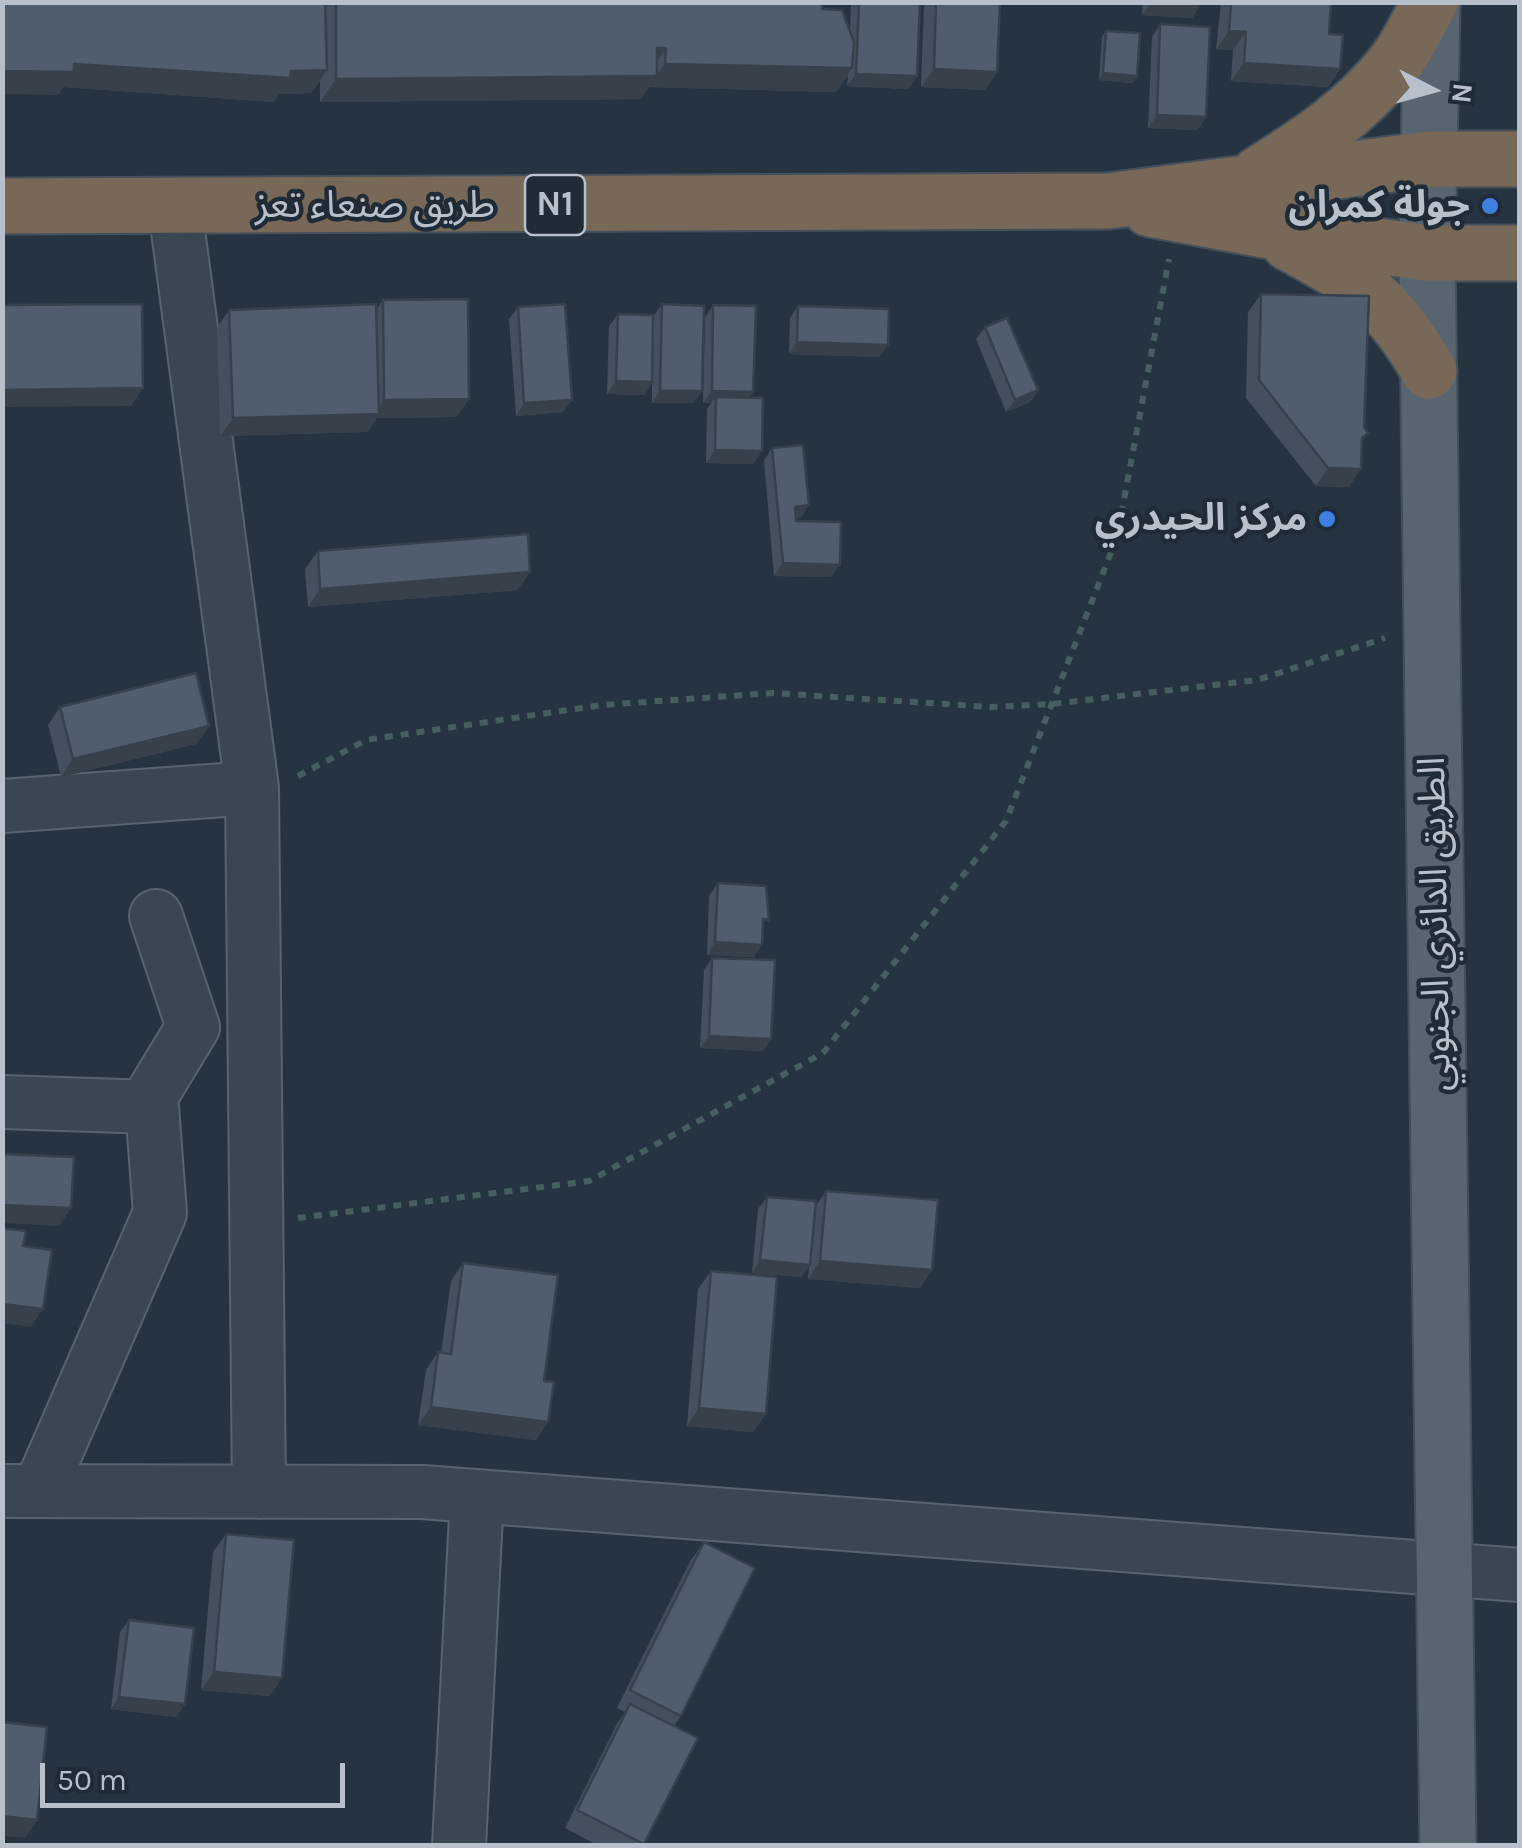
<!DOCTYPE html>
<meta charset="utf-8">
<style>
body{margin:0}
#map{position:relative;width:1522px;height:1848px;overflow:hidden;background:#263442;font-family:Karla,sans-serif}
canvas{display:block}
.frame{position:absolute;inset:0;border:5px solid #b7c0cb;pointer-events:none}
.north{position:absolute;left:1382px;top:40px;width:100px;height:100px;-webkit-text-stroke:8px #1f2b37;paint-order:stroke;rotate:96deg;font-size:28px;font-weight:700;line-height:40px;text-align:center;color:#b7c0cb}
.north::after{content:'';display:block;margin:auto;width:35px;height:45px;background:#b7c0cb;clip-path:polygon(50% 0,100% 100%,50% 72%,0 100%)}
.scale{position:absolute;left:40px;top:1763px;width:305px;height:45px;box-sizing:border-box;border:5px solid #b7c0cb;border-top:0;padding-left:12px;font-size:30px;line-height:35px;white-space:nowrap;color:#b7c0cb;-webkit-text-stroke:8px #1f2b37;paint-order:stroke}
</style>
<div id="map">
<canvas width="1522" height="1848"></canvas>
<div class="frame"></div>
<div class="north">N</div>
<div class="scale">50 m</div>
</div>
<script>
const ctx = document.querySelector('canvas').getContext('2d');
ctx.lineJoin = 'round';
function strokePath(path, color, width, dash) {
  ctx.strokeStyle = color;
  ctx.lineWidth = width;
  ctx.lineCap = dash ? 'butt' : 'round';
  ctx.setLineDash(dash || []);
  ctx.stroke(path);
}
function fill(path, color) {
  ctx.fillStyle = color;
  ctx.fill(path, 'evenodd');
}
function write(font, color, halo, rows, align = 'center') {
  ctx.font = font + ' Karla,"Noto Sans Arabic",sans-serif';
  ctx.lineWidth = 9;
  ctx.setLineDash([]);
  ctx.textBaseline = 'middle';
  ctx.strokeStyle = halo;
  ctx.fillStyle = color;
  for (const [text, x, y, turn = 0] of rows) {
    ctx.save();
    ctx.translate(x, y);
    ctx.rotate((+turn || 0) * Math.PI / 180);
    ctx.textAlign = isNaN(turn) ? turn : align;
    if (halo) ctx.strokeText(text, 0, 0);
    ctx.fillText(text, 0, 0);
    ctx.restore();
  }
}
const minor = new Path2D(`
 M252,788L259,1492
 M2,806L252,788L175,208
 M2,1102L152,1107L160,1213L39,1491
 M145,1106L193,1027L156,916
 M2,1491L422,1492L1520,1575
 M459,1846L477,1496`);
const major = new Path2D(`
 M1432,2L1427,253L1448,1846`);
const highway = new Path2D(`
 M1259,174C1309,143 1357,111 1394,64C1408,46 1418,23 1430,2
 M2,206L1108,201L1430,159H1520
 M1150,209L1264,230L1427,253H1520
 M1289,243C1358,280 1389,301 1429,371`);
strokePath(minor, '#58636f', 56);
strokePath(major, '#444f5b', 59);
strokePath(highway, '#45505c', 59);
strokePath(new Path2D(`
 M298,776L366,740L602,705L773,693L991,707L1052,704L1257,680L1385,638
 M298,1218L589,1181L823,1053L1006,821L1117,537L1169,259`), '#465e5f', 6, [8, 8]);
strokePath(minor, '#3a4651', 52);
strokePath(major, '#586571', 55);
strokePath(highway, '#776857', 55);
fill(new Path2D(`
 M2,2H822V9L850,30L851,2H920L908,89L847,86L848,75L836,92L649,87L641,99L320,102V81L311,93L279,94L274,102L63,87L58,95Z
 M924,2H1000L997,72L985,90L921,87Z
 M1143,2H1200V5L1192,18L1142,15Z
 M1221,2H1331L1329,34L1340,69L1328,87L1231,81L1233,50L1216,49Z
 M1160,24L1206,117L1197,130L1148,128L1152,37Z
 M1106,31L1137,76L1133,83L1099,80L1102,37Z
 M1261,294L1368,433L1362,441L1349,487L1316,486L1246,398L1248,312Z
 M383,300L469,399L456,417L377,418L367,432L220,436L217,328L229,310H376Z
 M662,304L694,403H652V383L644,395L607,394L609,326L618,314L653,317Z
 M713,305L753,392L749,398L753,464L706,463L707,409L711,403H703L705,318Z
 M798,306L888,345L879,357L789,354L790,318Z
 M518,307L563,412L516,416L509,319Z
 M985,327L1038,390L1030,402L1006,412L976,339Z
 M772,448L809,505L801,517L796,518V521L831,577L774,576L764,461Z
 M318,551L518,590L308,607L305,569Z
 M60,707L209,726L196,744L61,777L48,725Z
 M718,883L763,929L754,957L707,955L709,896Z
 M712,958L771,1039L763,1051L700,1048L704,970Z
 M826,1191L932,1270L920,1288L808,1279L809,1266L801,1277L752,1273L758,1209L767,1197L815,1207Z
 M463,1263L548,1422L536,1440L418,1425L426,1370L438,1352L441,1353L451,1281Z
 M711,1271L753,1432L687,1426L698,1289Z
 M226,1534L282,1678L270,1696L201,1690L213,1552Z
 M704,1542L681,1716L674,1726L698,1738L643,1846H599L565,1828L618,1722L625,1712L617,1708L691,1560Z
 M129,1620L185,1704L176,1717L111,1709L120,1632Z`), '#44505e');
fill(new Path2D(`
 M1151,3L1200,5L1192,18L1142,15Z
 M1229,31L1246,32L1233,50L1216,49Z
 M657,48H666L650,71Z
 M1244,63L1340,69L1328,87L1231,81Z
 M74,64L291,71L327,70L311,93L279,94L274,102L63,87L58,95L2,94V71Z
 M665,64L852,68L836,92L649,87L641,99L320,102L336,79L656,76Z
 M934,69L997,72L985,90L921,87Z
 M1103,73L1137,76L1133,83L1099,80Z
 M856,74L917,76L908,89L847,86Z
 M1157,115L1206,117L1197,130L1148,128Z
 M797,342L888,345L879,357L789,354Z
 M616,381L652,382L644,395L607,394Z
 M143,388L131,406L2,407V390Z
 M1038,390L1030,402L1006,412L1015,400Z
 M660,391H702L694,403H652Z
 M712,391L753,392L745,404L716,397L711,403H703Z
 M469,399L456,417L377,418L367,432L220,436L233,418L374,414L384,400Z
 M572,400L563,412L516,416L524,403Z
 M715,450L762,451L753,464L706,463Z
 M1328,468L1361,469L1349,487L1316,486Z
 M809,505L801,517L787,519L795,507Z
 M783,563L840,565L831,577L774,576Z
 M530,572L518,590L308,607L320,589Z
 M209,726L196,744L61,777L73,759Z
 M715,942L762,945L754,957L707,955Z
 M709,1036L771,1039L763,1051L700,1048Z
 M2,1205L71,1208L59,1226L2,1223Z
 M760,1260L810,1265L801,1277L752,1273Z
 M820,1261L932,1270L920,1288L808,1279Z
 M2,1304L43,1309L31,1327L2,1323Z
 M431,1407L548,1422L536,1440L418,1425Z
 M699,1408L766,1414L753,1432L687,1426Z
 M214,1672L282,1678L270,1696L201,1690Z
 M119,1697L185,1704L176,1717L111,1709Z
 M2,1816L37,1820L25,1838L2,1836Z`), '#37414c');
const building = new Path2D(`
 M2,2H325L327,70L291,71L290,78L74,64V72L2,71Z
 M336,2H822V9L842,10L854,42L852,68L665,64L666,48H657V76L336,79Z
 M859,2H920L917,76L856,74Z
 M936,2H1000L997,72L934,69Z
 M1200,2V5L1151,3V2Z
 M1231,2H1331L1329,34L1343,35L1340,69L1244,63L1246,32L1229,31Z
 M1160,24L1210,27L1206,117L1157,115Z
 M1106,31L1140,33L1137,76L1103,73Z
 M1261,294L1369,296L1364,427L1368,433L1362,438L1361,469L1328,468L1259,380Z
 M468,299L469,399L384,400L383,300Z
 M142,304L143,388L2,390V305Z
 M376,304L379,414L233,418L229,310Z
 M565,304L572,400L524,403L518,307Z
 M662,304L704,306L702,391H660Z
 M713,305L756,306L753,392L712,391Z
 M798,306L889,309L888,345L797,342Z
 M618,314L653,315L652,382L616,381Z
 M1007,318L1038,390L1015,400L985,327Z
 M716,397L763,398L762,451L715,450Z
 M803,445L809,505L795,507L796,521L841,522L840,565L783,563L772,448Z
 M528,534L530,572L320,589L318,551Z
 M196,673L209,726L73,759L60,707Z
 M718,883L766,886L769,920L763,919L762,945L715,942Z
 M712,958L775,960L771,1039L709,1036Z
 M2,1154L74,1157L71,1208L2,1205Z
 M826,1191L938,1200L932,1270L820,1261Z
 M767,1197L816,1201L810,1265L760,1260Z
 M2,1228L26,1231L23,1246L52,1250L43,1309L2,1304Z
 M463,1263L558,1275L544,1381L554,1382L548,1422L431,1407L438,1352L451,1354Z
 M711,1271L777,1277L766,1414L699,1408Z
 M226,1534L294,1540L282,1678L214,1672Z
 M704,1542L755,1568L681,1716L630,1690Z
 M129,1620L194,1628L185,1704L119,1697Z
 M630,1704L698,1738L644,1844L577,1810Z
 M2,1722L47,1727L37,1820L2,1816Z`);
fill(building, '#4f5d6d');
strokePath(building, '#37414c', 2.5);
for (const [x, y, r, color] of [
 [1490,206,10,"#3f7fe0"],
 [1327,519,10,"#3f7fe0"]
]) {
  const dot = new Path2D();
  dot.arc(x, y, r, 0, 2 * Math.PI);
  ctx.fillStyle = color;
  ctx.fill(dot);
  strokePath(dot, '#1f2b37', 4);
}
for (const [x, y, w] of [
 [555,205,60]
]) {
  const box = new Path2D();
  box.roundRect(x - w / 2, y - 30, w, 60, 8);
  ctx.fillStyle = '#1f2b37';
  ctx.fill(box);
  strokePath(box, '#b7c0cb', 2.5);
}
write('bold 35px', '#b7c0cb', null, [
 ["N1",555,205]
]);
write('38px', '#b7c0cb', '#1f2b37', [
 ["طريق صنعاء تعز",375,206],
 ["الطريق الدائري الجنوبي",1436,924,-91]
]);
write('bold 38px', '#b7c0cb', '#1f2b37', [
 ["جولة كمران",1470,206],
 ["مركز الحيدري",1307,519]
], 'right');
</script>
